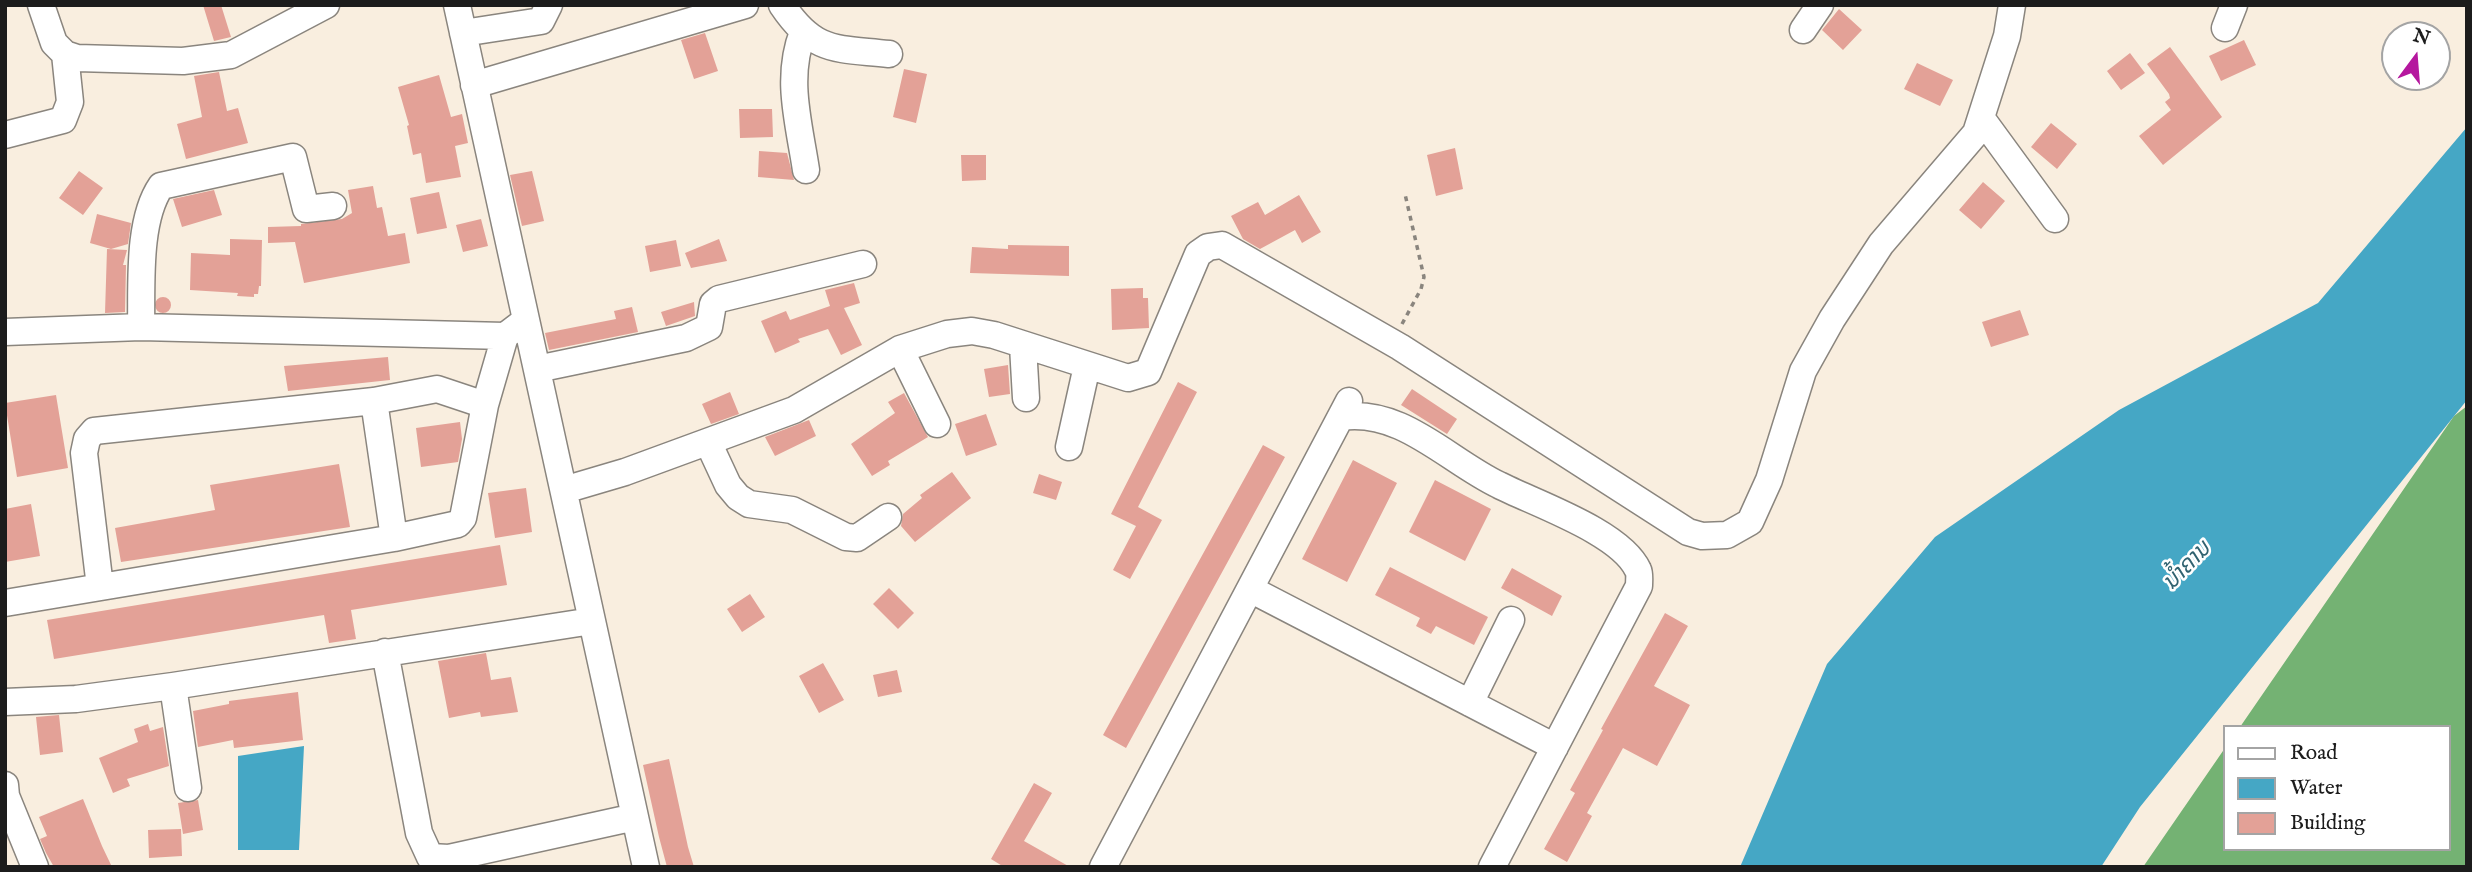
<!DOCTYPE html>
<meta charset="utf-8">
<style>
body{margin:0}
#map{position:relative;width:2472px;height:872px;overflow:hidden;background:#f9eedf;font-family:"IM FELL English",serif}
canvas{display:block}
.frame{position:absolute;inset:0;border:7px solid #1c1c1c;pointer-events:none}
.legend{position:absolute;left:2223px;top:725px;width:228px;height:126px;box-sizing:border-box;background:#fff;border:2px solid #a4a4a4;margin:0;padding:9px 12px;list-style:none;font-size:21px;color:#1c1c1c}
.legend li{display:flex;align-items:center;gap:14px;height:35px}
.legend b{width:35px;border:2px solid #a4a4a4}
.north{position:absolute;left:2381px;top:21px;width:70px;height:70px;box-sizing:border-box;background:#fff;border:2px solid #a4a4a4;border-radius:50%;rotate:16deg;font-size:19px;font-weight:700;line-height:28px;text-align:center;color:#1c1c1c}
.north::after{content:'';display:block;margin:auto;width:24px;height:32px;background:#b5179e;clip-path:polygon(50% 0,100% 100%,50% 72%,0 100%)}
</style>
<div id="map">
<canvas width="2472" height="872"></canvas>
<div class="frame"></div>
<ul class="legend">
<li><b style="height:9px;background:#fff"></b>Road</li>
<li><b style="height:19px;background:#45a7c5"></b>Water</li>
<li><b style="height:19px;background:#e3a197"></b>Building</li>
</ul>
<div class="north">N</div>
</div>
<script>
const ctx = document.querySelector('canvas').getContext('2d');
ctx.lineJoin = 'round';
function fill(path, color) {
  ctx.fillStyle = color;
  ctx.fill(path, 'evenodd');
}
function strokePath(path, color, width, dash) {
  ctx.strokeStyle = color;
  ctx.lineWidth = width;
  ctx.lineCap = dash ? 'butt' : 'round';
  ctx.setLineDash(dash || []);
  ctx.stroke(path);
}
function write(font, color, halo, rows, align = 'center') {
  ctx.font = font + ' "IM FELL English","Noto Sans Lao",serif';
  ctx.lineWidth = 5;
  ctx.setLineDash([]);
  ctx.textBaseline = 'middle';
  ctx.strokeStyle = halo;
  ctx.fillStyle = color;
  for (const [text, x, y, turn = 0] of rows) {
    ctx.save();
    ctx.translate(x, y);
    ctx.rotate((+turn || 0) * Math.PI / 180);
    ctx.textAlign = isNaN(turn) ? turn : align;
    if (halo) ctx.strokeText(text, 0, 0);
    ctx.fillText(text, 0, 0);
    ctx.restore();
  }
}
fill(new Path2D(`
 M2467,406V867H2143L2225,748V849H2449V727H2240L2454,416Z`), '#74b273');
fill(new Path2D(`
 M2467,127V400L2140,807L2101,867H1740L1827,664L1935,537L2119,410L2318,303Z
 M304,746L299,850H238V756Z`), '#45a7c5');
fill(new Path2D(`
 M203,5H221L231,37L214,41Z
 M1839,9L1862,30L1843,50L1822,30Z
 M705,33L718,71L694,79L681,40Z
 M2244,40L2256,65L2221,81L2209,56Z
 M2170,47L2222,117L2163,165L2139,136L2171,110L2165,102L2170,98L2169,94L2147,64Z
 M2130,53L2145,73L2121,90L2107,71Z
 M1917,63L1953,80L1940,106L1904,89Z
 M904,69L927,74L916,123L893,117Z
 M219,72L227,111L238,108L248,143L186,159L177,124L202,117L194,76Z
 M439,75L451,117L462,114L468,143L455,146L461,177L426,183L421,153L413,155L407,126L409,125L398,87Z
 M739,109H772L773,137L740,138Z
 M2051,123L2077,144L2057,169L2031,147Z
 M1455,148L1463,189L1436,196L1427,155Z
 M759,151L787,153L794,180L758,177Z
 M961,155H986V180L962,181Z
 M79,171L103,188L83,215L59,198Z
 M532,171L544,221L522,226L510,175Z
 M1983,182L2005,201L1981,229L1959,210Z
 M373,186L377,208L382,207L388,236L405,233L410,263L304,283L295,242L268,243V227L301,226V224L342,219L352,213L348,190Z
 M214,190L222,215L182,227L173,199Z
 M439,192L447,228L417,234L410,198Z
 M1299,195L1321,232L1302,243L1295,230L1260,249L1243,239L1231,216L1258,202L1265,215Z
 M97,214L131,223L128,244L111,249L90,243Z
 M481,219L488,246L463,252L456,225Z
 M230,239L262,240L261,286H259L258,294H254V297L237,296L238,293L190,290L191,253L230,255Z
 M719,239L727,261L691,268L685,253Z
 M676,240L681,266L650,272L645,246Z
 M1008,245L1069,246V276L970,273L972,247L1008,249Z
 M107,249L127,250L123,265H126L125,312L105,313Z
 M854,283L860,303L844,308L862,345L841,355L828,329L798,339L800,342L775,353L761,321L786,311L790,320L830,306L825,290Z
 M1143,288V298H1148L1149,328L1112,330L1111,289Z
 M155 305a8 8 0 1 1 16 0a8 8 0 1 1-16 0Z
 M694,302L695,316L666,326L661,312Z
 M632,307L638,332L549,350L545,333L616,319L614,311Z
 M2020,310L2029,335L1991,347L1982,322Z
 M388,357L390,380L288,391L284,366Z
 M1008,365L1010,394L989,397L984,369Z
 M1178,382L1197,392L1138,507L1162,520L1130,579L1113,570L1136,526L1111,514Z
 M1412,389L1457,419L1447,434L1401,405Z
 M730,392L739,414L711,424L702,404Z
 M904,393L928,437L888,461L890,465L872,476L851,444L895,413L888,402Z
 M56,395L68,468L17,477L5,403Z
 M986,414L997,445L966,456L955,424Z
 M809,420L816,436L775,456L765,437Z
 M460,422L462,439L458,462L421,467L416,428Z
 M1263,445L1285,457L1126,748L1103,735Z
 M1353,460L1397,483L1347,582L1302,559Z
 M339,464L350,527L121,562L115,528L215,510L210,485Z
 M952,472L971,498L915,542L901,526L903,514L922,498L920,495Z
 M1039,474L1062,482L1056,500L1033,493Z
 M1435,480L1491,509L1465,561L1409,532Z
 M526,488L532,532L495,538L488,493Z
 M31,504L40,556L5,562V509Z
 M500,545L507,585L351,610L356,639L329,643L324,615L54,659L47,620Z
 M1390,567L1488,617L1474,645L1436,626L1431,634L1416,626L1420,618L1375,595Z
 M1512,568L1562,596L1552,616L1501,588Z
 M889,588L914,613L898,629L873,604Z
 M750,594L765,617L742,632L727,609Z
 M1665,613L1688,626L1654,686L1690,705L1657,766L1623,748L1587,813L1592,816L1567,862L1544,849L1575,793L1570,790L1603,730L1601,729Z
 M486,653L491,680L511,677L518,712L481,717L480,712L449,718L438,661Z
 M823,663L844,700L819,713L799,676Z
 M897,670L902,692L878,697L873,675Z
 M298,692L303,740L234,748L233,740L198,747L193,711L229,704V701Z
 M59,715L63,752L40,755L36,717Z
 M148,724L150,731L163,727L169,766L127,779L130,786L113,793L99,758L138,742L134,729Z
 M669,759L688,847L694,867H667L659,837L643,765Z
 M1034,783L1052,793L1024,841L1070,867H1004L991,859Z
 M83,799L102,846L112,867H54L46,853L40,839L47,836L39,817Z
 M198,800L203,830L183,834L178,803Z
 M181,829L182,856L149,858L148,830Z`), '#e3a197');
const minor = new Path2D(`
 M457,5L646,867
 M782,5C815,54 836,48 889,54
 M2225,28L2234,5
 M1803,30L1820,5
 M803,32C785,78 799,123 806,170
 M463,33L541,21L549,5
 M65,54L77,58L183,61L231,55L326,5
 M474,85L745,5
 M1982,119L2055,219
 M5,135L63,120L70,102L65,54L54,43L41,5
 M141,327C142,286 137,221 161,186L293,157L306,209L333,206
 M5,332L141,327L505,336
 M1023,346L1026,398
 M900,349L937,424
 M537,369L686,338L709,327L713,304L719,299L863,264
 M374,401L394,538
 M1341,417C1402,408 1447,460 1499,485C1534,503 1621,532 1638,570C1640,574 1639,581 1639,586L1492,867
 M708,442L728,485L738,497L749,504L792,510L846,537L857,538L888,517
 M1069,447L1087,366
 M564,490L625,472L794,410L900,349L947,334L972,331L994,335L1128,378L1148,372L1198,254L1208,247L1222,245L1400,347L1688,532L1702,536L1727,535L1750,522L1769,480L1803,371L1832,319L1881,244L1976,133L2007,36L2012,5
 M100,587L84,453L87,439L94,431L374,401L437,389L485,405
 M1250,589L1555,747
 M5,603L394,538L458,524L463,518L485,405L505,336L526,320
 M385,652L419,833L430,857L449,858L635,817
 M173,686L188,788
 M5,702L76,699L173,686L592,621
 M1470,703L1511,620
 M5,785L6,796L35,867
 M1103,867L1349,401`);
strokePath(minor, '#8a857e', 29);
strokePath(new Path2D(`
 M1402,324L1421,289L1424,277L1405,194`), '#8a857e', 3.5, [5, 5]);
strokePath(minor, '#fff', 26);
write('italic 23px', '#306270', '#fff', [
 ["ນ້ຳຄານ",2188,567,-46]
]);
</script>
